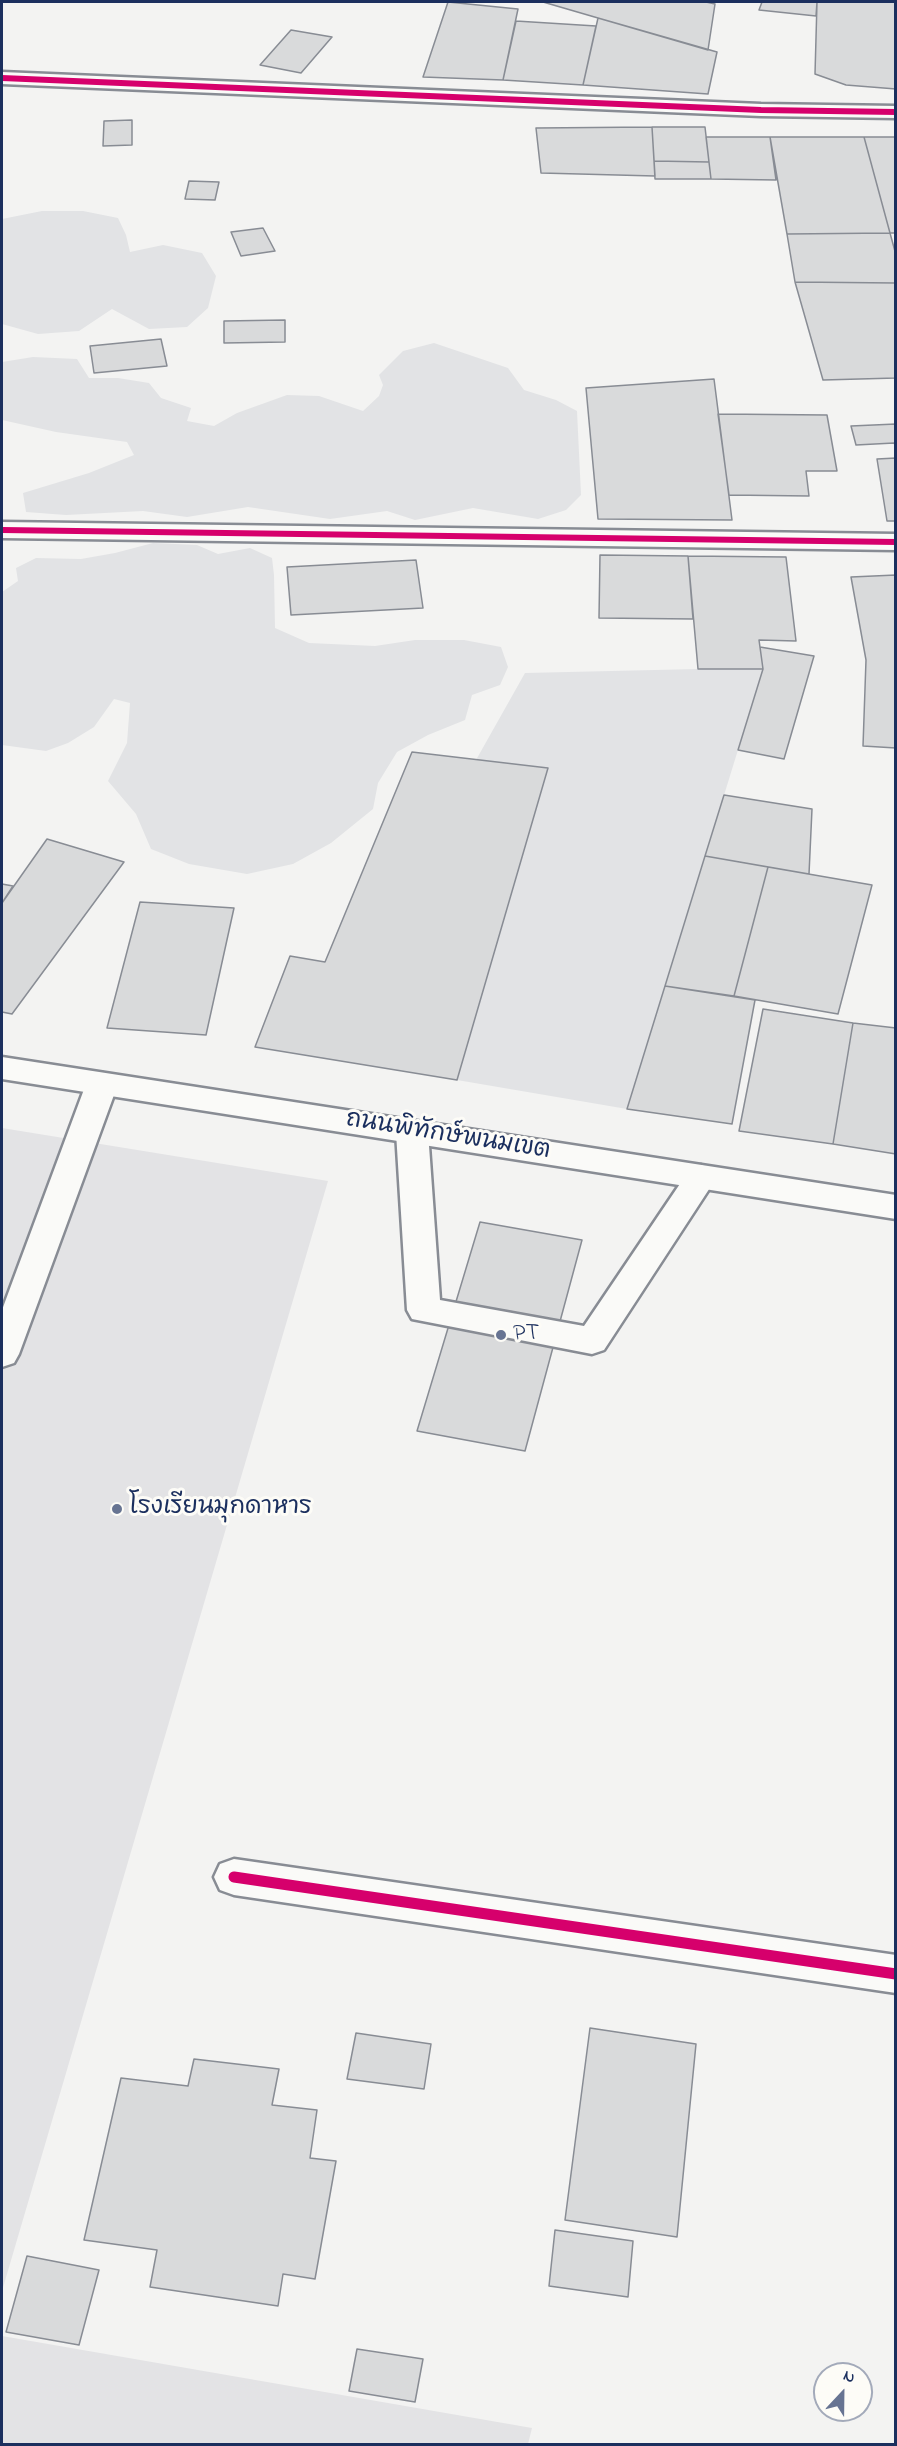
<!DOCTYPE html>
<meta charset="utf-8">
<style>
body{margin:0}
#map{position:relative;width:897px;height:2446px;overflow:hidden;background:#f3f3f2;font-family:"Indie Flower",sans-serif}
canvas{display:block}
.frame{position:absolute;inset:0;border:3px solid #1b2f5e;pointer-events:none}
.north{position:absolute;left:813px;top:2362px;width:60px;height:60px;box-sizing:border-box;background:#fdfcf7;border:2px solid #a3aaba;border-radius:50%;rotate:22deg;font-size:16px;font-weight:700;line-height:24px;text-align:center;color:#1b2f5e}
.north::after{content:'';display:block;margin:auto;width:21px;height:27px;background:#677492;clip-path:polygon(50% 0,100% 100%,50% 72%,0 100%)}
</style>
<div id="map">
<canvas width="897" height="2446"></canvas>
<div class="frame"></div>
<div class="north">N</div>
</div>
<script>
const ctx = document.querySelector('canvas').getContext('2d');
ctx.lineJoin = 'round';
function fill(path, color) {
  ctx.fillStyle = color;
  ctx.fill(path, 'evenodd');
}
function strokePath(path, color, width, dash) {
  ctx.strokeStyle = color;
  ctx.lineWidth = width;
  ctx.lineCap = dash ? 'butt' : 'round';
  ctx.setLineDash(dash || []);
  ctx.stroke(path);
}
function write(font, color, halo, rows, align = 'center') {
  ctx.font = font + ' "Indie Flower","Playpen Sans Thai",sans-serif';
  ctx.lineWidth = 6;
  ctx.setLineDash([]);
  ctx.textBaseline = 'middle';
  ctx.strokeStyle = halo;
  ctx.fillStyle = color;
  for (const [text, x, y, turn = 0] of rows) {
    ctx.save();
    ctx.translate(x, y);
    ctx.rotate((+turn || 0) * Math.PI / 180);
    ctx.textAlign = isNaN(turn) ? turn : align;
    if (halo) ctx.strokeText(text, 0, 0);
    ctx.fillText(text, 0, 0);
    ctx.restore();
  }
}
fill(new Path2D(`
 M2,1128L328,1181L2,2291Z
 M2,2336L532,2428L528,2444H2Z`), '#e3e3e5');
fill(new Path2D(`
 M42,211H83L118,218L126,235L130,252L163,245L202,253L216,276L208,308L187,327L149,329L112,309L79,331L38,334L2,324V219Z
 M434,343L508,368L524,390L556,400L577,411L581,495L566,510L538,519L473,508L415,520L387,511L330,519L248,507L187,517L143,511L66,515L26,512L23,493L89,473L134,455L127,442L56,432L2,420V362L33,357L77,359L89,378H118L149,383L161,398L191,408L187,421L214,426L237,413L287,395L319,396L363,411L379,396L383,385L379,375L403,351Z
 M153,543L197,545L218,554L250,548L272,558L274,575L275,628L309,643L375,646L415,640H464L501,647L508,667L500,685L472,695L465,720L428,735L397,752L378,783L373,809L331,843L293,864L247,874L189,864L151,849L136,814L108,781L127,743L130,703L114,699L94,727L68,743L46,751L2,745V592L18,581L16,568L36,558L81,559L115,553Z
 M698,669H763L627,1109L457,1080L476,760L525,673Z`), '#e2e3e5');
const building = new Path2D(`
 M448,2L518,9L503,80L423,77Z
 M543,2H706L715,4L708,50Z
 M762,2H817L816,16L759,10Z
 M817,2H895L896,89L846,85L815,74Z
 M598,18L717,52L708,94L583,85Z
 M516,21L596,26L583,85L503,80Z
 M291,30L332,37L301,73L260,65Z
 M132,120V145L103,146L104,121Z
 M652,127L655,176L541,173L536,128Z
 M652,127H705L709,162L654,161Z
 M706,137H770L776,180L711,179Z
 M770,137H864L890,233L787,234Z
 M864,137H896V233H890Z
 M654,161L709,162L711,179H655Z
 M189,181L219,182L215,200L185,199Z
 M263,228L275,251L241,256L231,232Z
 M890,233L896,255V283L795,282L787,234Z
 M795,282L896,283V378L823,380Z
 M285,320V342L224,343V321Z
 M161,339L167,366L94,373L90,346Z
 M714,379L732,520L598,519L586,388Z
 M718,414L827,415L837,471H806L809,496L729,495Z
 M896,424V447L894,443L856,445L851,426Z
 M896,458V521H887L877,459Z
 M600,555L688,556L693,619L599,618Z
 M688,556L786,557L796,641L759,640L763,669H698Z
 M416,560L423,608L291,615L287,567Z
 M896,575V748L863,746L866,660L851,577Z
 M760,647L814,656L784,759L738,750L763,669Z
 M412,752L548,768L457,1080L255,1047L290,956L325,962Z
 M724,795L812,809L809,874L705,856Z
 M47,839L124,862L12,1014L2,1012V903Z
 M705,856L768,867L734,996L665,986Z
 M768,867L872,885L838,1014L734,996Z
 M2,884L13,886L2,903Z
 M140,902L234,908L206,1035L107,1028Z
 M665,986L755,1000L732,1124L627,1109Z
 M763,1009L853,1023L833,1144L739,1131Z
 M853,1023L896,1028V1154L833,1144Z
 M480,1222L582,1240L525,1451L417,1431Z
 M590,2028L696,2044L677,2237L565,2220Z
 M356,2033L431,2044L424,2089L347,2079Z
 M194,2059L279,2069L272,2105L317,2110L310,2158L336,2161L315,2279L283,2274L278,2306L150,2287L157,2250L84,2240L121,2078L188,2086Z
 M555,2230L633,2241L628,2297L549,2286Z
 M27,2256L99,2270L79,2345L6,2332Z
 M357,2349L423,2359L415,2402L349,2391Z`);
fill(building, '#d9dadb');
strokePath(building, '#888c94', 1.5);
const minor = new Path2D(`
 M2,72L761,104L896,106V118L761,116L2,84Z
 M2,522L896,534V550L2,538Z
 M102,1073L113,1076L118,1084L19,1354L14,1363L2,1367V1310L86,1084L91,1076Z
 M412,1120L423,1124L428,1132L440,1300L584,1326L690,1169L701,1165L712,1169L717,1177L604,1350L592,1354L412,1319L407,1310L396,1132L401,1124Z
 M234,1859L896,1955V1993L234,1895L220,1890L214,1877L220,1864Z`);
const major = new Path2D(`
 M2,1057L896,1195V1219L2,1079Z`);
strokePath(minor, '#888c94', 5);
strokePath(major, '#888c94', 5);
fill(minor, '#fafaf8');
fill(major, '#fafaf8');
strokePath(new Path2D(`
 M2,78L761,110L896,112
 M2,530L896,542`), '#d6006c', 6);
strokePath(new Path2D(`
 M234,1877L896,1974`), '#d6006c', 11);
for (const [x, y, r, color] of [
 [501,1335,6,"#677492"],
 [117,1509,6,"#677492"]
]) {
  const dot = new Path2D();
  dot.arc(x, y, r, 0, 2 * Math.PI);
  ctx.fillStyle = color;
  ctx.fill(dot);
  strokePath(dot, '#fdfcf7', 2);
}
write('24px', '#1b2f5e', '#fdfcf7', [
 ["ถนนพิทักษ์พนมเขต",448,1137,9]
]);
write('24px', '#1b2f5e', '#fdfcf7', [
 ["PT",513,1335],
 ["โรงเรียนมุกดาหาร",129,1509]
], 'left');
</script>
